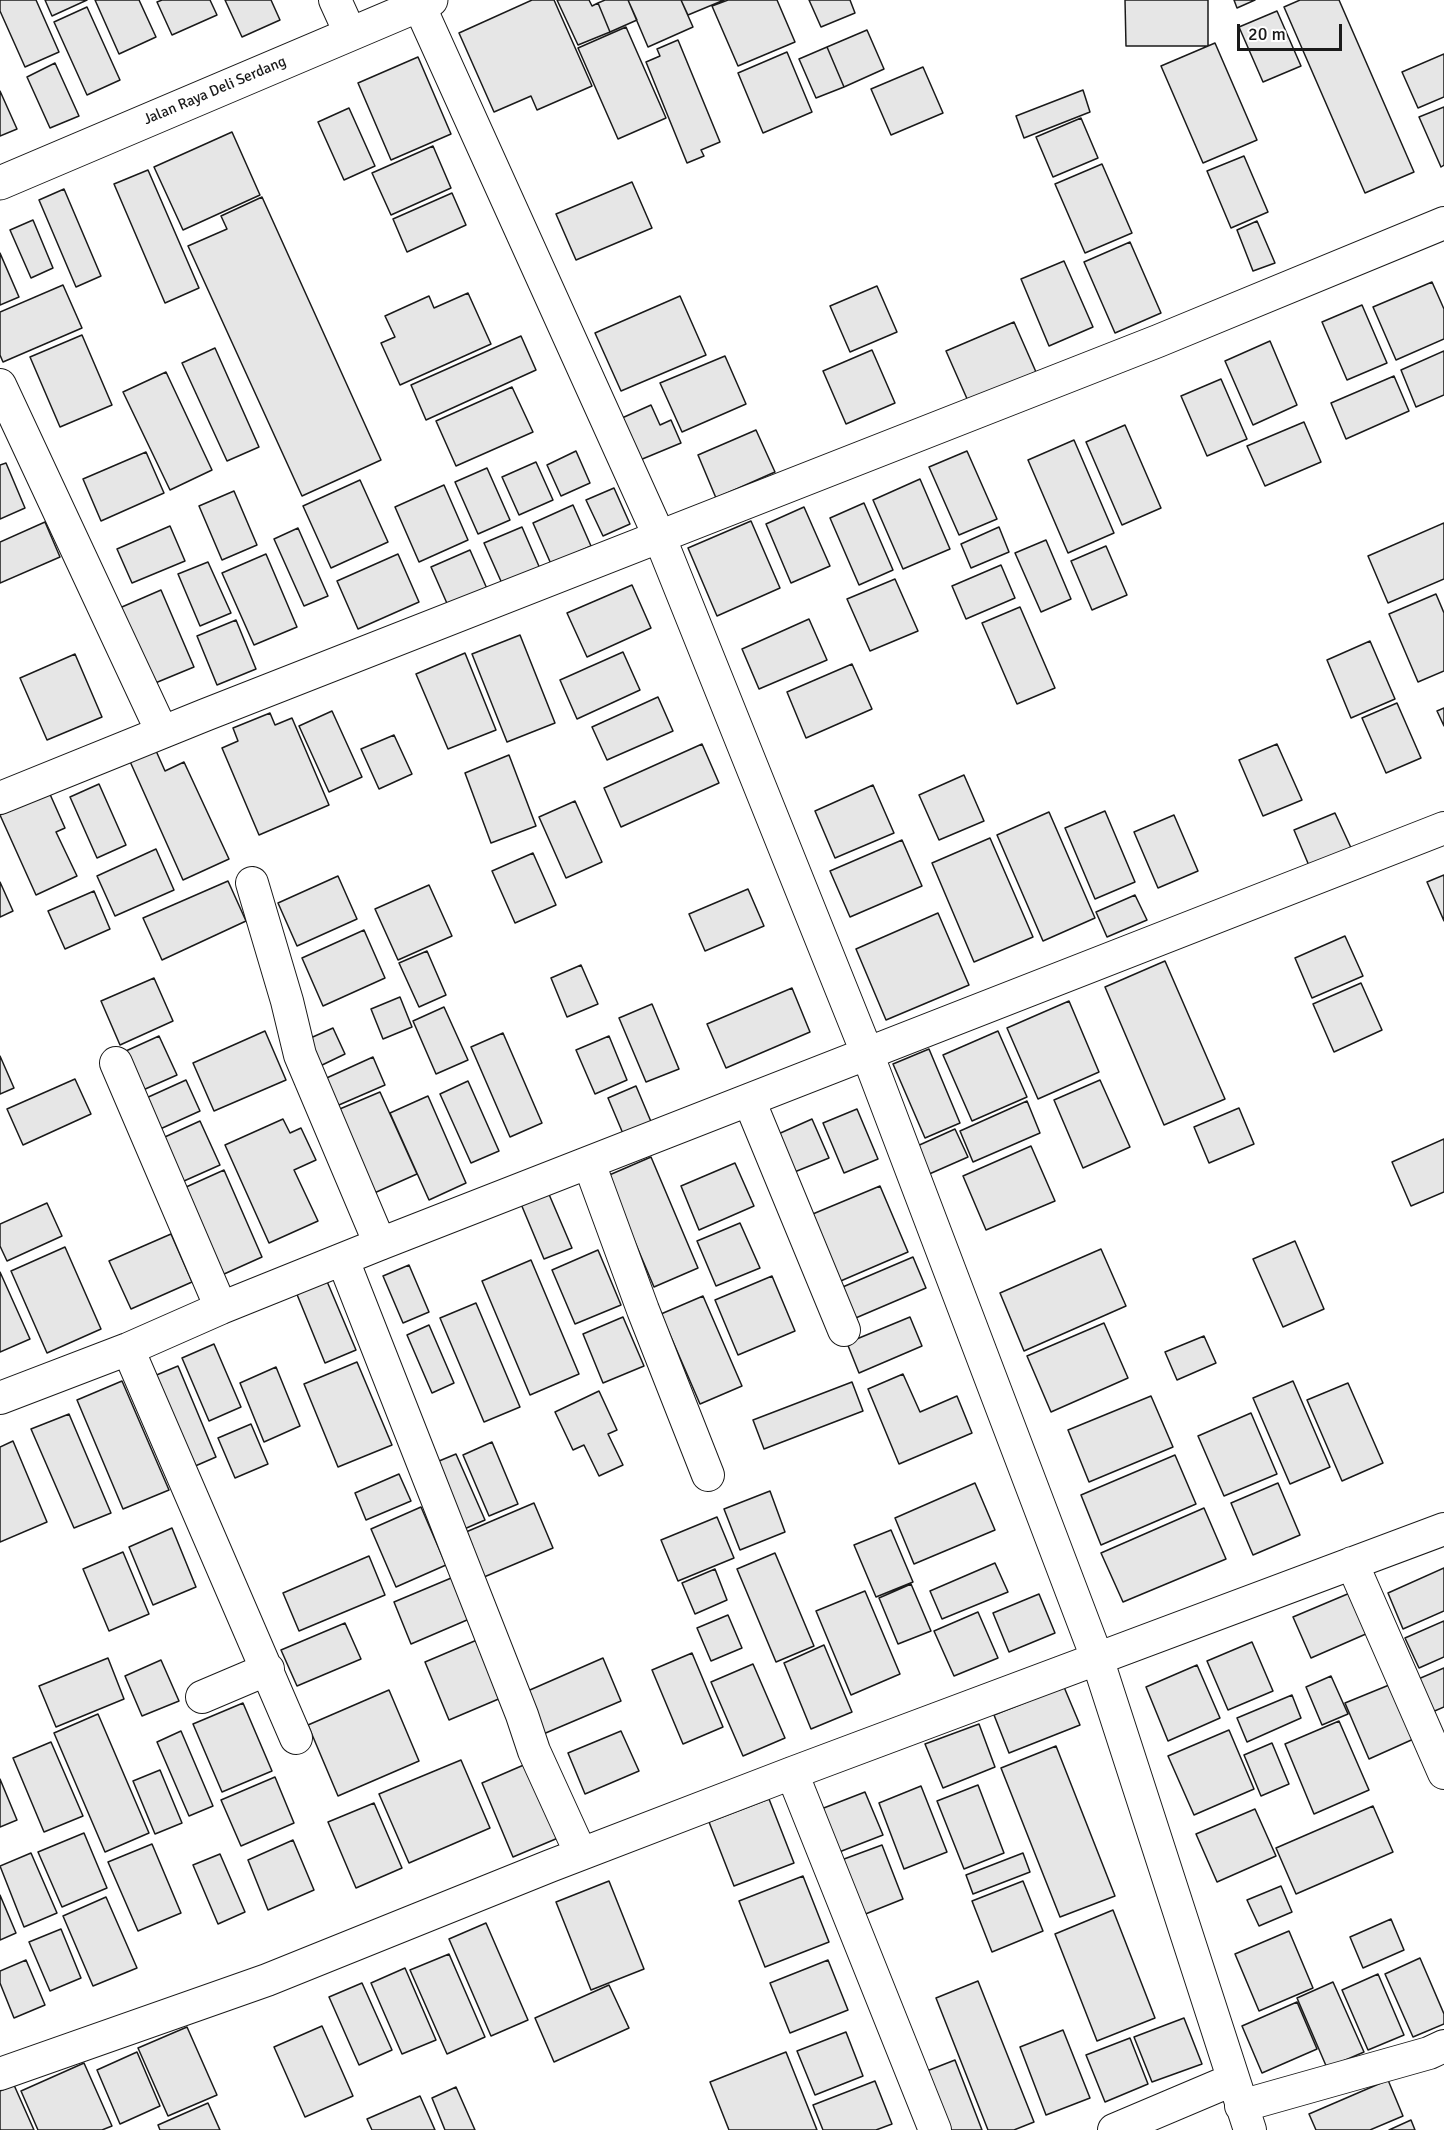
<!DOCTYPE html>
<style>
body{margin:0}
#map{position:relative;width:1444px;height:2130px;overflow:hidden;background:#fff;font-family:Signika,sans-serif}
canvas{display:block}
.scale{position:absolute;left:1237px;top:24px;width:105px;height:27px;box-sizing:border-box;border:3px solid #1a1a1a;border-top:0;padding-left:8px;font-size:18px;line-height:21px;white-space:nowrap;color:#1a1a1a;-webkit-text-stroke:4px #fff;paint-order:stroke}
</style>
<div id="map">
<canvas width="1444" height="2130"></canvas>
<div class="scale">20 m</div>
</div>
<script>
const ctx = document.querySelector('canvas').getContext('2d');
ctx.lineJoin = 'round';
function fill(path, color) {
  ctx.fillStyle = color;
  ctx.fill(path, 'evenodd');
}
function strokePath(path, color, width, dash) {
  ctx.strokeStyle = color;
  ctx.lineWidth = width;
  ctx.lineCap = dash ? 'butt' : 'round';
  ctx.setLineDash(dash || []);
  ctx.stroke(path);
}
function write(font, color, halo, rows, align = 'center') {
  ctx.font = font + ' Signika,sans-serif';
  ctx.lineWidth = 4.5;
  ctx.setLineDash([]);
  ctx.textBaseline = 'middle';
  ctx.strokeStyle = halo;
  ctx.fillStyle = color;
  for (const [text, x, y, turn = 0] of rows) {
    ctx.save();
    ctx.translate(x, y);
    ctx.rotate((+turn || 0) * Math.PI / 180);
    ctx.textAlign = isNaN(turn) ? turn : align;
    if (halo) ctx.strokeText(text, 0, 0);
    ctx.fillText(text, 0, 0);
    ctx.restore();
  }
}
const building = new Path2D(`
 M0,0H36L59,52L25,67L0,11Z
 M45,0H87L52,16Z
 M95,0H139L156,37L119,54Z
 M162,0H210L217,15L172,35L157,2Z
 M225,0H271L280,20L242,37Z
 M532,0H554L592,86L537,110L531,96L494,112L459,33Z
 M557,0H589L592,6L598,3L610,32L578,45Z
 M605,0H628L637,20L610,32L598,3Z
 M628,0H681L693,27L648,47Z
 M681,0H724L688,15Z
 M728,0H777L795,42L738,66L712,6Z
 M809,0H850L855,13L821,27Z
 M1125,0H1208V46H1126Z
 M1234,0H1255L1237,8Z
 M1300,0H1339L1414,172L1365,193L1284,7Z
 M87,7L120,80L87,95L54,22Z
 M1277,11L1301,66L1263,82L1239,27Z
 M626,27L666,118L618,139L578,48Z
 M867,30L884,69L844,87L827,47Z
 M678,40L720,142L701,150L704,156L687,163L646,62L660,56L657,49Z
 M1215,43L1257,140L1203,163L1161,66Z
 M827,47L844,87L816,98L799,59Z
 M787,52L812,112L763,133L738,73Z
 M1444,54V97L1418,108L1402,72Z
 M418,57L451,134L391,160L358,83Z
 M55,63L79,116L50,128L27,77Z
 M923,67L943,113L891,135L871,89Z
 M1083,90L1090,112L1024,138L1016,116Z
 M0,91L17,129L0,136Z
 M1444,107V165L1441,167L1419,117Z
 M349,108L375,166L344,180L318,122Z
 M1081,118L1098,158L1053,177L1036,137Z
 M232,132L260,195L183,230L154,167Z
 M433,146L451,188L391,215L372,173Z
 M1244,156L1268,212L1231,228L1207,171Z
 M1102,164L1132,233L1085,253L1055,184Z
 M148,170L199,288L165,303L114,184Z
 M632,182L652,228L576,260L556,214Z
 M64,189L101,276L76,287L39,200Z
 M452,193L466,225L407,252L393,219Z
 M262,197L381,460L302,496L188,246L227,229L221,216Z
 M33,220L53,268L31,278L10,230Z
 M1257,221L1275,263L1253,271L1237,230Z
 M1130,242L1161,313L1115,333L1084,262Z
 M0,253L19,297L0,305Z
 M1064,261L1093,327L1049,346L1021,279Z
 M1432,282L1444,309V339L1396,360L1373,307Z
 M63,285L82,328L3,362L0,355V312Z
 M877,286L897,332L850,352L830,306Z
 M468,293L491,344L400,385L381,343L395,337L385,316L429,296L434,308Z
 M680,296L706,355L621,391L595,333Z
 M1362,305L1387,363L1347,380L1322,322Z
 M1014,322L1036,372L968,401L946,351Z
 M82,335L112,405L60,427L30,357Z
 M521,336L536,370L426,420L411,385Z
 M1270,341L1297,405L1253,425L1225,361Z
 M215,348L259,447L227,461L182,363Z
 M872,350L895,403L846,424L823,371Z
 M1444,351V395L1416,407L1401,370Z
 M725,356L746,404L682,432L660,383Z
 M166,372L212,470L170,490L123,392Z
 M1394,376L1409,411L1346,439L1331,403Z
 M1221,379L1247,439L1207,456L1181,396Z
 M512,387L533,432L456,466L436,421Z
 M651,405L660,425L671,420L681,443L640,460L622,418Z
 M1304,422L1321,462L1265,486L1247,446Z
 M1125,425L1161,508L1122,525L1086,442Z
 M756,430L775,472L716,498L698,455Z
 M1074,440L1114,533L1068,553L1028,460Z
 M576,451L590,483L561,496L547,465Z
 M967,451L997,519L959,535L929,467Z
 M146,452L164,493L101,521L83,479Z
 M536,462L553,500L519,515L502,477Z
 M6,463L25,508L0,519V465Z
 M487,468L510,520L478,534L455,482Z
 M920,479L950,549L903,569L873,500Z
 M360,480L388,542L331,568L303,506Z
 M444,485L468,540L419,562L395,507Z
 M614,488L630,524L603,536L586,500Z
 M234,491L257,545L222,560L199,506Z
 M864,503L893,570L859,585L830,518Z
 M573,505L591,546L551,564L533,523Z
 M804,507L830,566L791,583L766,524Z
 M751,521L780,588L717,616L688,548Z
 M45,522L60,557L0,583V542Z
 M1444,523V579L1388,603L1368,556Z
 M170,526L185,561L132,583L117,549Z
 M522,527L541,571L504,588L484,543Z
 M999,527L1009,552L971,568L961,544Z
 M298,528L328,596L304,606L274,539Z
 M1046,540L1071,599L1041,612L1015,553Z
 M1106,546L1127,595L1092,610L1071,561Z
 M470,550L488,591L449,608L431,567Z
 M266,554L297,627L254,645L222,573Z
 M398,554L419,602L358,629L337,581Z
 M208,562L231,613L200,626L178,574Z
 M1001,565L1015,598L966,619L952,586Z
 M895,579L918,631L870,651L847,599Z
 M632,585L651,628L587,657L567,613Z
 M161,590L194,667L148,686L115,610Z
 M1436,594L1444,613V671L1418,682L1389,614Z
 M1020,607L1055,688L1017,704L982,623Z
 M809,619L827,660L759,689L742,649Z
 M236,620L256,669L217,685L197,636Z
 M520,635L555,723L507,742L472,654Z
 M1370,641L1395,699L1351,718L1327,660Z
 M623,652L640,690L577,719L560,680Z
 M465,653L496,730L448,749L416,674Z
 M75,654L102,717L47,740L20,678Z
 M852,664L872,709L806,738L787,692Z
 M658,697L673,731L607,760L592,727Z
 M1397,703L1421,758L1386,773L1362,718Z
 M1444,708V726L1437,711Z
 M332,711L362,777L329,792L299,726Z
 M270,713L275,725L292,718L329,805L259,835L222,748L238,741L233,728Z
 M394,735L412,774L379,789L361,749Z
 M153,744L165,771L184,762L229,859L183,880L128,757Z
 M702,744L719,783L621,827L604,788Z
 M1277,744L1302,800L1263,816L1239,760Z
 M509,755L536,826L491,843L465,773Z
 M964,775L984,821L939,840L919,795Z
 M99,784L126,845L97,858L70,797Z
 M873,785L894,833L835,858L815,811Z
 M49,792L65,828L56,832L77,876L36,895L0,815Z
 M575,801L602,862L566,878L539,817Z
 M1105,811L1135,882L1095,899L1065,828Z
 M1049,812L1095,918L1043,941L997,835Z
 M1335,813L1352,850L1310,868L1294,830Z
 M1174,815L1198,871L1158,888L1134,832Z
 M990,838L1033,937L974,962L932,863Z
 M902,840L922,886L850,917L830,871Z
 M156,849L174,890L115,916L97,876Z
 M533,853L556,905L515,923L492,871Z
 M1444,875V921L1427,882Z
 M338,876L357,919L297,946L278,903Z
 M228,881L246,921L162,960L143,918Z
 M0,882L13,911L0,917Z
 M429,885L452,936L398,960L375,909Z
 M748,889L764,926L705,951L689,914Z
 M94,891L110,929L65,949L48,911Z
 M1135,895L1147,920L1107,937L1096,912Z
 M938,913L969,985L886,1020L856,949Z
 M364,930L385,978L323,1006L302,958Z
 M1345,936L1363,976L1312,998L1295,958Z
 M427,951L446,995L419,1007L399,963Z
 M1165,961L1225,1099L1164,1125L1105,987Z
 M581,965L598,1004L567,1017L551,978Z
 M154,978L173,1021L120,1045L101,1001Z
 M1361,983L1382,1030L1334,1052L1313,1004Z
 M792,988L810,1032L726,1068L707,1024Z
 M400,997L412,1027L383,1039L371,1009Z
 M1069,1001L1099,1072L1038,1099L1007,1028Z
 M652,1004L679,1069L646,1082L619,1018Z
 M444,1007L468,1060L436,1074L413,1021Z
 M333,1028L345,1054L318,1067L306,1040Z
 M265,1031L286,1080L214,1111L193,1063Z
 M998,1031L1027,1097L972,1121L943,1055Z
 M503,1033L542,1123L510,1137L471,1047Z
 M159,1036L177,1075L134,1094L117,1055Z
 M609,1036L627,1080L595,1094L576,1050Z
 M929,1049L960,1123L925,1138L893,1064Z
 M0,1056L14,1088L0,1094Z
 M373,1057L385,1085L332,1108L320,1081Z
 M75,1079L91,1114L23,1145L7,1109Z
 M186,1080L200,1111L158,1130L144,1099Z
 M1100,1080L1130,1147L1083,1168L1054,1100Z
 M468,1081L499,1151L471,1163L440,1094Z
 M636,1086L652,1124L624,1136L608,1098Z
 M380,1092L417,1174L372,1194L335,1111Z
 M428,1096L466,1183L429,1200L390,1113Z
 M1027,1101L1040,1133L973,1162L960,1131Z
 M1239,1108L1254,1144L1209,1163L1194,1127Z
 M857,1109L878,1159L844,1173L823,1123Z
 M283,1119L290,1133L301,1128L316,1160L294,1170L318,1221L269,1243L225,1145Z
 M812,1119L829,1158L792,1173L776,1135Z
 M200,1121L220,1165L175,1185L156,1141Z
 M955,1129L968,1157L927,1175L915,1147Z
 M1444,1139V1192L1411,1206L1392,1162Z
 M1031,1146L1055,1201L986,1230L963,1176Z
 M651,1157L698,1268L654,1287L607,1176Z
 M735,1163L754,1206L699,1230L681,1186Z
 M224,1170L262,1257L213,1279L175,1192Z
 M880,1186L908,1252L836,1283L808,1216Z
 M548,1192L572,1248L544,1259L521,1204Z
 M47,1203L62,1236L7,1261L0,1246V1224Z
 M740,1223L760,1268L716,1286L697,1241Z
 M171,1234L192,1282L131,1309L109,1261Z
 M1295,1241L1324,1309L1283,1327L1253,1259Z
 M65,1247L101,1329L47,1353L11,1271Z
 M1101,1249L1126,1306L1024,1351L1000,1293Z
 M598,1250L621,1305L575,1324L552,1270Z
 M913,1257L926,1288L851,1320L838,1289Z
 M531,1260L579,1374L530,1395L482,1281Z
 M409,1265L429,1312L403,1323L383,1276Z
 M0,1272L30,1339L0,1352Z
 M772,1276L795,1331L738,1355L715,1300Z
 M326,1279L356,1350L325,1363L296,1292Z
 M703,1296L742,1386L700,1404L661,1314Z
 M476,1303L520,1407L484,1422L440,1318Z
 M623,1317L644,1366L603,1383L583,1334Z
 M910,1317L922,1346L859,1373L847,1343Z
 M1104,1323L1128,1378L1051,1412L1027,1356Z
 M429,1325L454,1383L432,1393L407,1335Z
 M1204,1336L1216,1363L1177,1380L1165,1352Z
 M214,1344L241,1407L209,1421L182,1358Z
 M357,1362L392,1445L338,1467L304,1384Z
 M178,1366L216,1457L186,1470L147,1379Z
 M276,1367L300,1426L264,1442L240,1383Z
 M903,1374L920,1412L957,1396L972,1433L899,1464L868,1389Z
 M122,1381L169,1490L123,1509L77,1400Z
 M1293,1381L1330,1467L1290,1484L1253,1398Z
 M852,1382L863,1411L764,1449L753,1420Z
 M1348,1383L1383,1463L1342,1481L1307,1400Z
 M599,1391L617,1430L608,1434L623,1465L599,1476L584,1445L573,1450L555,1412Z
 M1151,1396L1173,1447L1089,1482L1068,1430Z
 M1251,1413L1277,1474L1224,1496L1198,1436Z
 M69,1414L111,1513L74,1528L31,1429Z
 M251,1424L268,1464L235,1478L218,1438Z
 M13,1441L47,1522L0,1542V1447Z
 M492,1442L518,1504L489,1516L463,1455Z
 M456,1454L485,1520L455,1533L427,1466Z
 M1175,1455L1196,1504L1101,1545L1081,1495Z
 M399,1474L411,1501L366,1520L355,1493Z
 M975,1483L995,1530L914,1564L895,1518Z
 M1278,1483L1300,1535L1253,1555L1231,1503Z
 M770,1491L785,1532L740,1550L724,1509Z
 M534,1503L553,1548L484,1577L466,1532Z
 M421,1507L446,1565L396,1587L371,1529Z
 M1204,1508L1226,1559L1123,1602L1101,1553Z
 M717,1517L734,1558L678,1581L661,1540Z
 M172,1528L196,1587L153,1605L129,1547Z
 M891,1530L913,1582L876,1597L854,1545Z
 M123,1552L149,1614L109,1631L83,1569Z
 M775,1553L814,1646L776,1662L737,1569Z
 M369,1556L385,1595L299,1631L283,1593Z
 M995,1563L1008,1592L942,1619L930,1591Z
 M1444,1568V1611L1403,1629L1388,1593Z
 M715,1569L727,1600L695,1614L682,1583Z
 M456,1576L474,1617L411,1644L394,1602Z
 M911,1584L931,1631L898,1644L879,1598Z
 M1357,1590L1375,1630L1311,1658L1293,1617Z
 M865,1591L900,1674L851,1695L816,1611Z
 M1039,1594L1055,1633L1009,1652L993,1613Z
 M978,1612L998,1658L954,1676L934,1631Z
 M728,1615L742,1648L711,1661L697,1628Z
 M1444,1621V1657L1419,1668L1405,1638Z
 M345,1623L361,1659L297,1686L281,1650Z
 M484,1637L508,1695L449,1720L425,1662Z
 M1252,1642L1273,1691L1228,1710L1207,1661Z
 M824,1645L852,1712L811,1729L784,1663Z
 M692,1653L723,1727L683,1744L652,1670Z
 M108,1658L124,1699L56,1727L39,1686Z
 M603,1658L621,1701L541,1735L523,1693Z
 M161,1660L179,1701L142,1716L125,1676Z
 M753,1664L785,1738L743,1756L711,1682Z
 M1197,1665L1220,1718L1168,1741L1146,1687Z
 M1444,1668V1707L1430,1713L1416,1680Z
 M1331,1676L1348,1714L1322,1725L1306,1687Z
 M1394,1683L1418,1737L1369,1759L1345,1703Z
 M1064,1687L1080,1725L1009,1753L994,1715Z
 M389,1690L419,1761L338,1796L308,1725Z
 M1292,1695L1301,1718L1247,1742L1237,1718Z
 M243,1703L272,1771L222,1792L193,1724Z
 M98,1714L149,1833L105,1852L54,1733Z
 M1339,1721L1369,1790L1314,1814L1285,1744Z
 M979,1724L995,1767L943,1788L925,1744Z
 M1229,1730L1254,1789L1194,1815L1168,1756Z
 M181,1731L213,1806L189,1816L157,1742Z
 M621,1731L639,1771L585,1794L568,1753Z
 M51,1742L83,1816L44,1832L13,1758Z
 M1272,1743L1289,1784L1261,1796L1244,1755Z
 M1056,1746L1115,1896L1060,1917L1001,1768Z
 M461,1760L490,1828L409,1863L379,1794Z
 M526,1764L558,1838L513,1857L482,1783Z
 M160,1770L182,1823L155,1834L133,1781Z
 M275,1777L294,1823L241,1846L221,1800Z
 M0,1779L17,1820L0,1827Z
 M978,1785L1004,1853L964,1869L937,1801Z
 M921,1786L947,1852L904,1869L879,1803Z
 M865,1792L883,1835L834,1854L816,1811Z
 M769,1799L794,1863L734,1886L709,1822Z
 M374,1803L402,1868L356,1888L328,1822Z
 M1373,1806L1393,1852L1296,1894L1276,1848Z
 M1255,1809L1276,1856L1217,1882L1196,1834Z
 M84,1833L107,1888L62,1907L38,1852Z
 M293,1840L314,1890L268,1910L248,1860Z
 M152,1844L181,1913L138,1931L108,1862Z
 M882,1845L903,1899L858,1917L836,1862Z
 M31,1853L57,1913L24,1927L0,1866Z
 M1023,1853L1030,1872L973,1894L966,1875Z
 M220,1854L245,1912L218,1924L193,1865Z
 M803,1876L829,1942L765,1967L739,1901Z
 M609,1881L644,1969L591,1990L556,1902Z
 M1023,1881L1043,1931L992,1952L972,1901Z
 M1281,1886L1292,1912L1259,1926L1247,1900Z
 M0,1895L16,1933L0,1940Z
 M106,1897L137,1968L93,1986L63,1916Z
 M1113,1910L1155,2018L1097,2041L1055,1934Z
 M1391,1919L1404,1950L1363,1968L1350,1937Z
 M486,1923L528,2020L491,2036L449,1939Z
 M61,1929L81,1978L50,1991L29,1942Z
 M1289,1931L1313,1988L1259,2011L1235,1954Z
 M449,1954L485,2037L447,2054L410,1970Z
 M1420,1958L1444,2014V2024L1413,2037L1385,1974Z
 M26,1960L45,2005L14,2018L0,1983V1971Z
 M828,1960L848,2010L790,2033L770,1983Z
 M405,1968L436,2040L402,2054L371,1983Z
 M1378,1974L1404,2035L1368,2050L1342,1990Z
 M978,1981L1034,2122L1014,2130H988L936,1998Z
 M1333,1982L1364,2052L1327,2068L1297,1998Z
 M362,1983L392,2050L359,2065L329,1997Z
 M609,1985L629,2028L554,2062L535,2018Z
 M1297,2002L1317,2049L1262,2073L1242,2026Z
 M1184,2018L1202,2064L1152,2082L1134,2037Z
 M322,2026L353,2096L305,2117L274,2047Z
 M187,2027L217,2095L168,2116L138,2048Z
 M1063,2030L1090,2098L1046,2115L1020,2047Z
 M846,2032L863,2076L815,2095L797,2051Z
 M1130,2038L1148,2084L1105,2102L1086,2055Z
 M137,2052L160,2106L120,2124L97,2070Z
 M786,2052L817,2130H729L710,2082Z
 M955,2060L982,2130H936L914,2076Z
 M84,2063L112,2126L102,2130H38L21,2091Z
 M1388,2080L1403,2116L1370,2130H1316L1309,2114Z
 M875,2081L892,2124L876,2130H823L813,2105Z
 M14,2085L34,2130H0V2091Z
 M456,2087L475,2130H445L432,2098Z
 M420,2096L435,2130H372L367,2119Z
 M208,2103L220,2130H160L158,2125Z
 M1411,2120L1415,2130H1389Z`);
fill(building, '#e6e6e6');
strokePath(building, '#1a1a1a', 1.5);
const street = new Path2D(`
 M335,0L350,33
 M419,5L660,538L867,1053L1097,1658L1250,2130
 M0,385L162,732
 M0,798L205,715L1158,341L1444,223
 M252,883L287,1001L300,1055L380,1244
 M116,1063L221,1308
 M749,1100L844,1330
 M589,1163L643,1310L708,1475
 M343,1260L522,1715L534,1751L581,1854
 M128,1349L296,1738
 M0,1398L128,1349L221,1308L380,1244L1444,828
 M1352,1563L1444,1773
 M202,1697L268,1669
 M792,1773L935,2130
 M0,2074L267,1980L550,1866L792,1773L1444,1529
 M1241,2106L1429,2053L1444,2046
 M1114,2130L1232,2080`);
const primary = new Path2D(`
 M0,183L431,0`);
strokePath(street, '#1a1a1a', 34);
strokePath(primary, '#1a1a1a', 35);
strokePath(street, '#fff', 32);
strokePath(primary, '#fff', 33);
write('15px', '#1a1a1a', '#fff', [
 ["Jalan Raya Deli Serdang",215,91,-23]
]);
</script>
